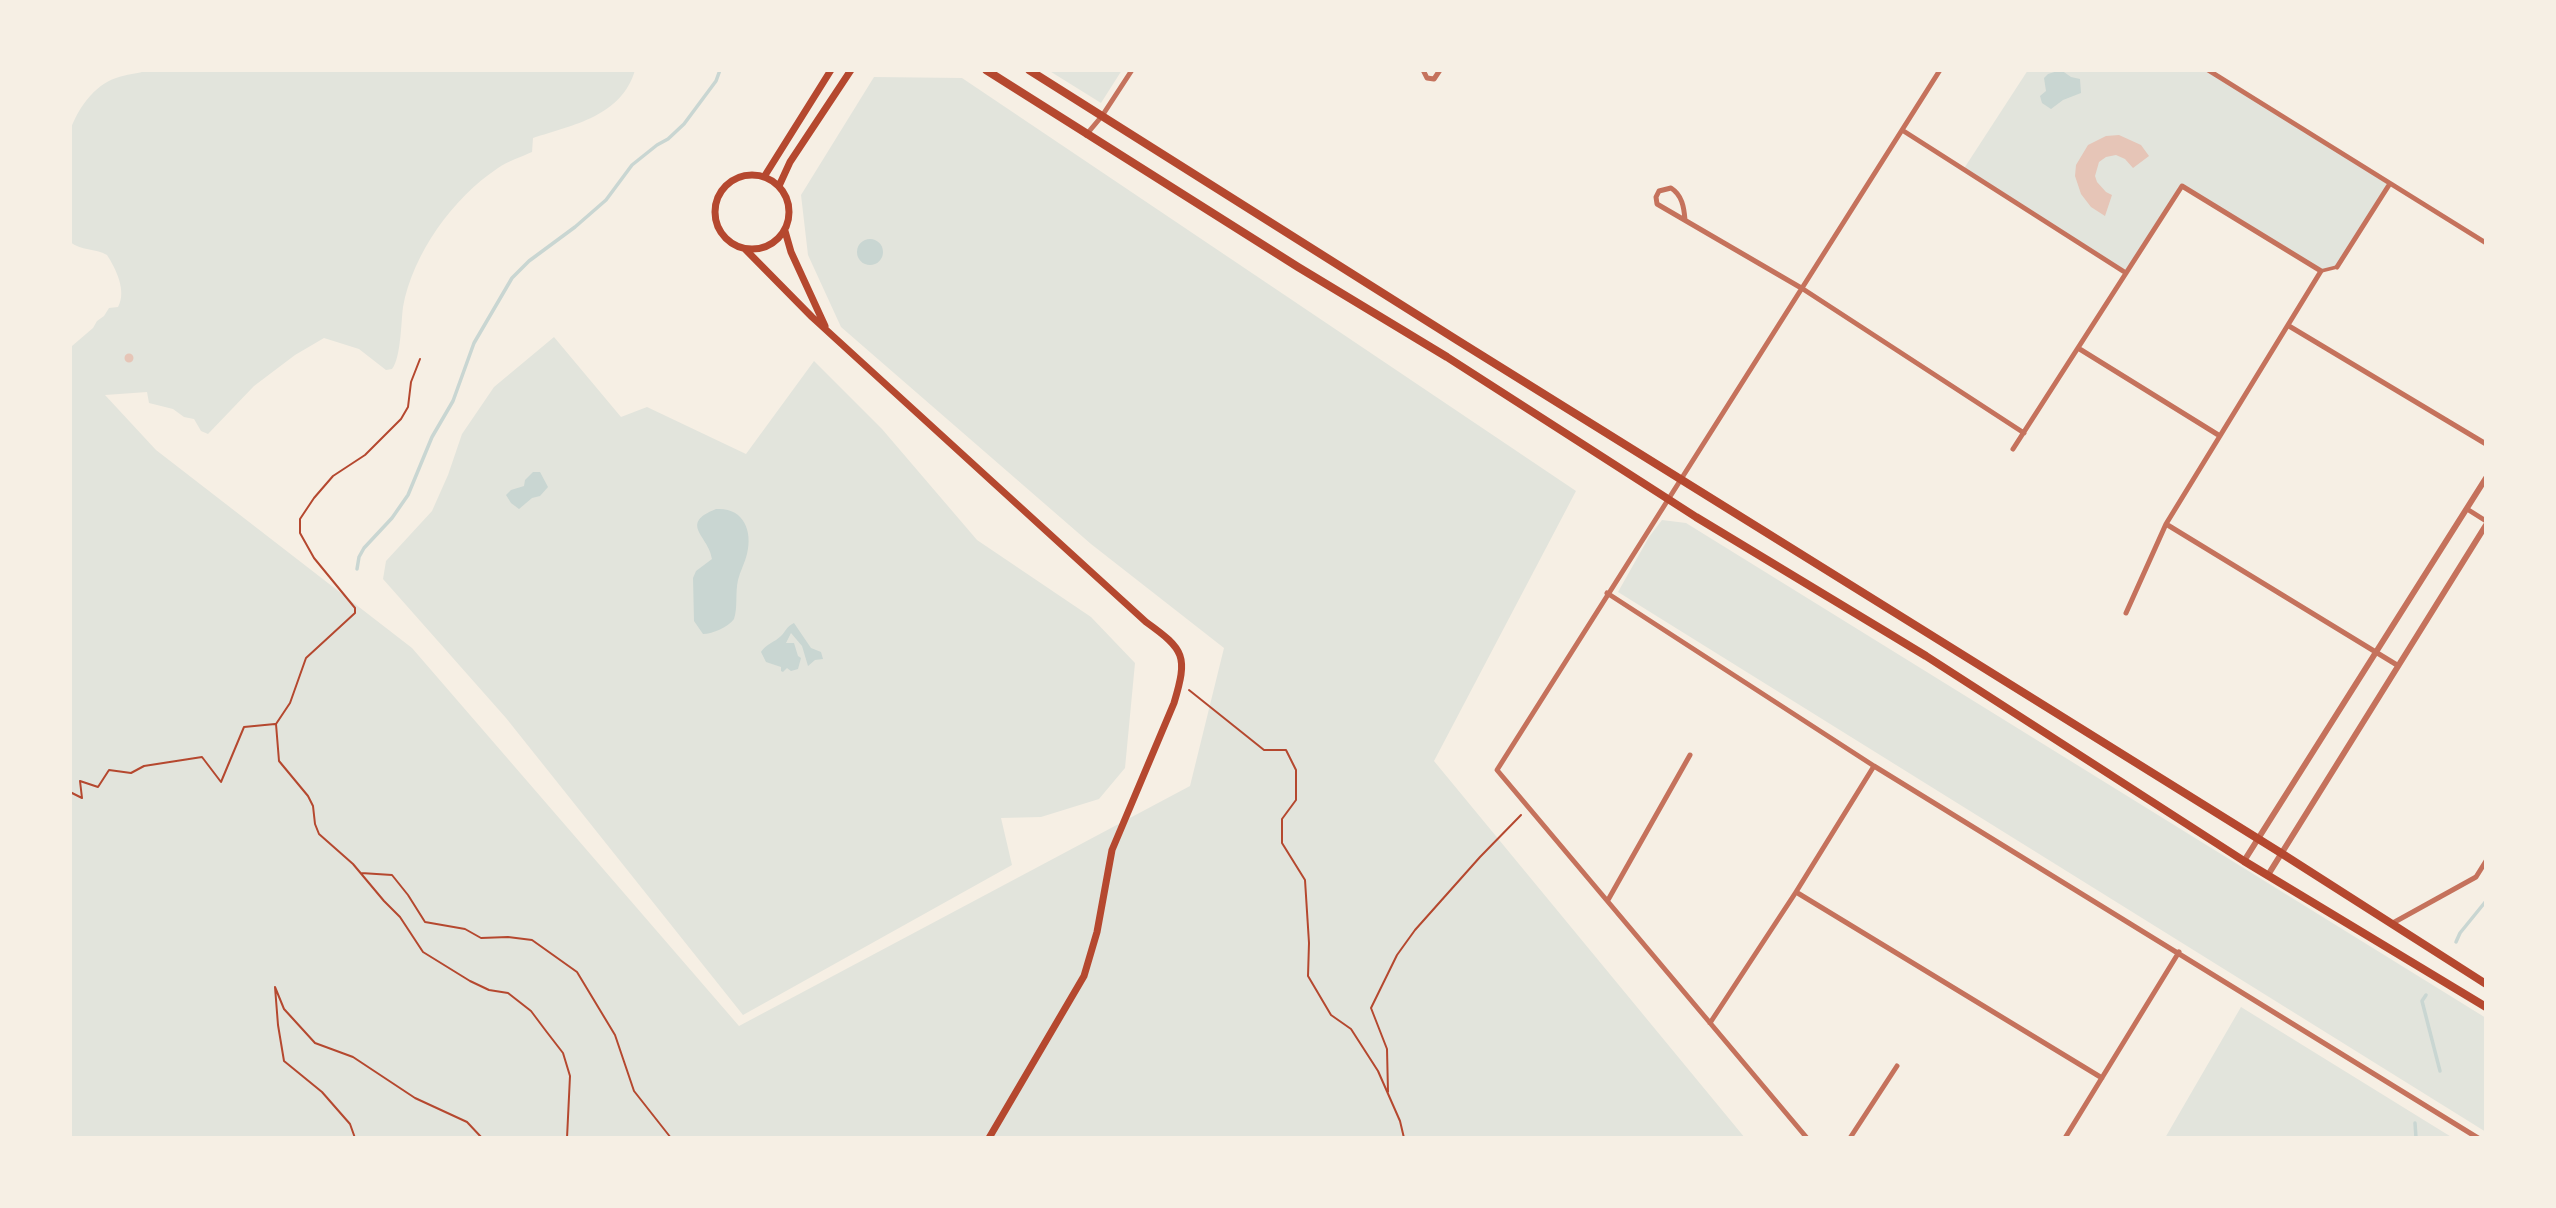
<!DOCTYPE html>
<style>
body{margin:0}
#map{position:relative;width:2556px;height:1208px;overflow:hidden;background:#f6efe4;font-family:"Fira Sans Condensed",sans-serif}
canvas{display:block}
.frame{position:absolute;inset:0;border:72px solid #f6efe4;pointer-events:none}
</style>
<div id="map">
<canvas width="2556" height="1208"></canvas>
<div class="frame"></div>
</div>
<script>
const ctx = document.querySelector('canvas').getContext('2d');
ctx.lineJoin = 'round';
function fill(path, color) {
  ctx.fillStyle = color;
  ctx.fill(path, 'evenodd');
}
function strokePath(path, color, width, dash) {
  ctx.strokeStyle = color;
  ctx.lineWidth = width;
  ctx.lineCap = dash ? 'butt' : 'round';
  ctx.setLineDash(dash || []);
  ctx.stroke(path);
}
fill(new Path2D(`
 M148,70H635C622,116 573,125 533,138L532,152C521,157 508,161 498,168C453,198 413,253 403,307C401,322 401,358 392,369L386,370L359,349L324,338L295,355L254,386L208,434L201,431L194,419L184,417L173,409L149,403L147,392L105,395L156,450L412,648L739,1026L1190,786L1224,648L1091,544L841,327L808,255L801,195L874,77L962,78L1576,491L1434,761L1745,1138H70V344L72,346L93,328L97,321L104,316L109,308L118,307C127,291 116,269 107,255C95,248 81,251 70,242V131C77,110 94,85 116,78C126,74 138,74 148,70Z
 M1048,70H1122L1101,103Z
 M2028,70H2208L2389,185L2337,267L2321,271L2182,186L2126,273L1963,170Z
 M554,337L621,417L647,407L746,454L814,361L882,429L977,540L1091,617L1135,663L1125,768L1099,799L1041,817L1001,818L1012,865L743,1015L506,718L383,579L386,561L432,511L448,475L462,434L494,387Z
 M1662,520L1686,523L2486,1018V1132L1618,592L1649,537Z
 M2241,1007L2453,1138H2165Z`), '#e2e4dc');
fill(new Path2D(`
 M2061,70L2071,77L2080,79L2081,93L2063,100L2051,109L2042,103L2040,96L2046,91L2044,78L2048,74Z
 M857 252a13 13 0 1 1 26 0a13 13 0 1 1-26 0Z
 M533,472H540L548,487L540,496L532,498L519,509L511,503L506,495L511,490L524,486L525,480Z
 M716,509C743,507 753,530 747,554C745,563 740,571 738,580C735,593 738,607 734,619C728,627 713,634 703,634L694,621L693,578L696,571L712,559C709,536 678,524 716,509Z
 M794,623L811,648L821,652L823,659L815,660L808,666L802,646L791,633L786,643H794L798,656L801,658L798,669L791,671L787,668L783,672L781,671V667L766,662L761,652C766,644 775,642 781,636C786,631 786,627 794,623Z`), '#c9d6d2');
strokePath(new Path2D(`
 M357,569L359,557L364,548L392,518L408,495L432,437L453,401L474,343L512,278L529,261L575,227L606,200L632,165L657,145L668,139L684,124L716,81L720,70
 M2456,942L2460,933L2486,901
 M2426,995L2422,1001L2440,1071
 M2415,1123L2416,1138`), '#c9d6d2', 3.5);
fill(new Path2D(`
 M2119,135L2141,145L2149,156L2133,168L2125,159L2116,155L2106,157L2099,162L2095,176L2097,182L2106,192L2112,195L2105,216L2091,207L2081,194L2075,176L2076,165L2088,145L2106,136Z
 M124.5 358a4.5 4.5 0 1 1 9 0a4.5 4.5 0 1 1-9 0Z`), '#e6c5b7');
strokePath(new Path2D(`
 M420,359L411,382L408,407L401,419L365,455L333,476L314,498L300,519V533L314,558L355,608V613L306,658L290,703L276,724L279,761L308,796L313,806L315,824L319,834L353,864L384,901L400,917L423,952L470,981L489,990L508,993L531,1011L546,1031L563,1053L570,1076L567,1138
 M1189,690L1264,750H1286L1296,770V800L1282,819V843L1305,880L1309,943L1308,976L1331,1015L1351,1029L1378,1071L1400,1121L1404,1138
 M70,792L82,798L80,781L98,787L109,770L131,773L144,766L202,757L221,782L244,727L275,724
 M361,873L392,875L408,895L425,922L465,929L481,938L508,937L532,940L577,972L615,1035L634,1091L671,1138
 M1388,1092L1387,1049L1371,1008L1397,955L1415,930L1480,857L1521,815
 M355,1138L350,1124L322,1092L284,1061L278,1025L275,987L284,1009L315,1043L353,1057L415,1098L467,1122L482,1138`), '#b5482f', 2);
strokePath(new Path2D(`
 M2321,271L2337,267`), '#c5725c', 3.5);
strokePath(new Path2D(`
 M1423,70L1427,78L1434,79L1440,70
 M2208,70L2486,243
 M1902,130L2126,273
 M1086,135L1102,116L1132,70
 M1685,220C1684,207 1682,195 1671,188L1659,191L1656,197L1657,204L1803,289L2024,433
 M2337,267L2389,185
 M2289,326L2486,444
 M2078,348L2220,436
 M2013,449L2182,186L2321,271L2166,524L2126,613
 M2467,509L2486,521
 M2166,524L2397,665
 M1607,593L1874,766L2478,1138
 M1796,892L2102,1078
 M1608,900L1690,755
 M2391,924L2476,877L2486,861
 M1710,1023L1796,892L1874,766
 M1807,1138L1497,770C1643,536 1794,304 1940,70
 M1850,1138L1897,1066
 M2065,1138L2179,952`), '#c5725c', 5);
strokePath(new Path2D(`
 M2244,861L2486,478
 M2268,875L2486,525`), '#c5725c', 6);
strokePath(new Path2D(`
 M715 212a37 37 0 1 1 74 0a37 37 0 1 1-74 0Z
 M764,177L831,70
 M779,186L790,162L851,70
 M785,231L791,252L825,326
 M745,249L812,317L1146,622C1185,650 1188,656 1174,703L1112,850L1097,932L1084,976L989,1138`), '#b5482f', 7);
strokePath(new Path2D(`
 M986,70L1298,267L1447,357L1696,517L1926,656L2244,861L2486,1007
 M1029,70L1457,340L2281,853L2486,984`), '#b5482f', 8);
</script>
